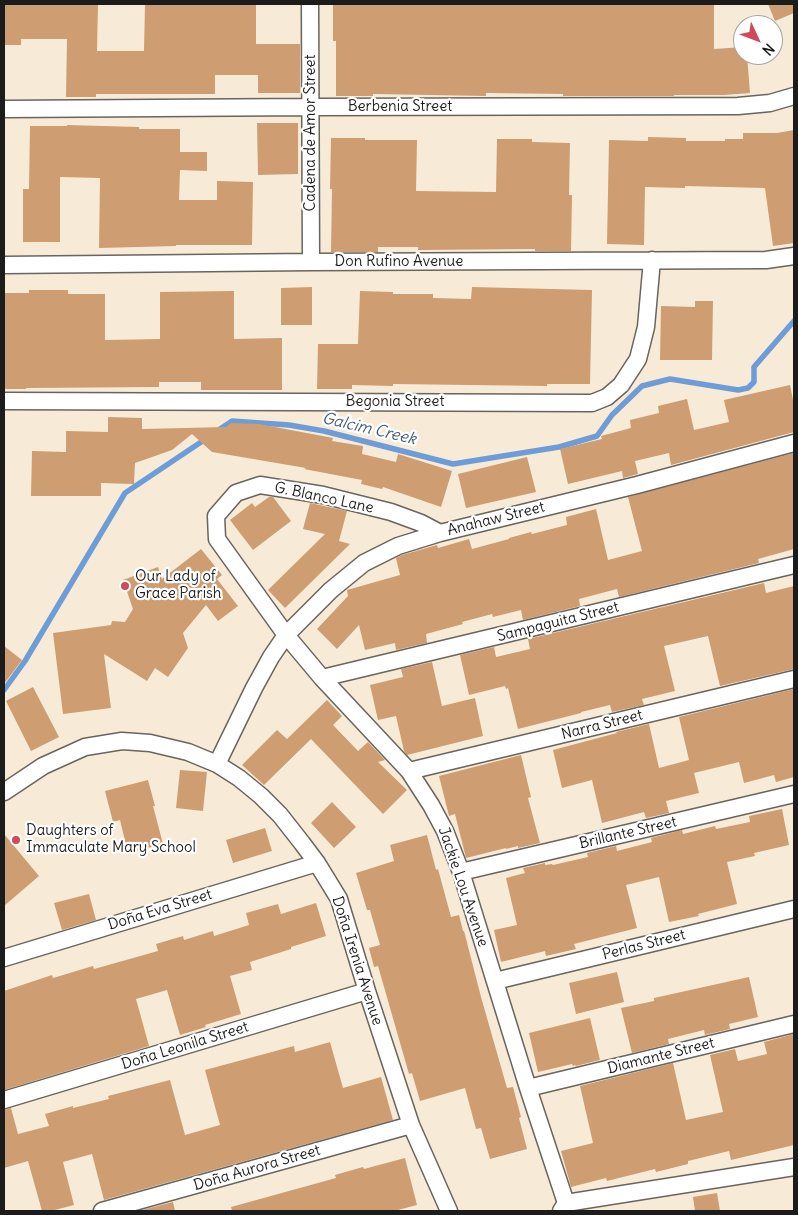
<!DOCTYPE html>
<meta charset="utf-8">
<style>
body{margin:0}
#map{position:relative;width:798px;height:1215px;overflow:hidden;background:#f7ebd8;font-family:Delius,sans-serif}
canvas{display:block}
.frame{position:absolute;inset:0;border:5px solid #1c1c1c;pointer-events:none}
.north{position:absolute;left:733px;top:15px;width:50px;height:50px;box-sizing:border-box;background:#fff;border:1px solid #a4a4a4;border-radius:50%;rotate:133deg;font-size:14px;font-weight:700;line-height:20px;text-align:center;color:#1c1c1c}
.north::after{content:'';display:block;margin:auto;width:18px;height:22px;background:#d1495b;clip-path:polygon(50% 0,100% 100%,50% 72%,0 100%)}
</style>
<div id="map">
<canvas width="798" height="1215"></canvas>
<div class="frame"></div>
<div class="north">N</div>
</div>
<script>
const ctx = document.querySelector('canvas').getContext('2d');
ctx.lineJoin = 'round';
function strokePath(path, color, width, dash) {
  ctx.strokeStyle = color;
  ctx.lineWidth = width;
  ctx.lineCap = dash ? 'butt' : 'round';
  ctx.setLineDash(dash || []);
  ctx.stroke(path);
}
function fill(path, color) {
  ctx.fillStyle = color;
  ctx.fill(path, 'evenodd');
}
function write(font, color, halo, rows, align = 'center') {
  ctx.font = font + ' Delius,sans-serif';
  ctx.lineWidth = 4.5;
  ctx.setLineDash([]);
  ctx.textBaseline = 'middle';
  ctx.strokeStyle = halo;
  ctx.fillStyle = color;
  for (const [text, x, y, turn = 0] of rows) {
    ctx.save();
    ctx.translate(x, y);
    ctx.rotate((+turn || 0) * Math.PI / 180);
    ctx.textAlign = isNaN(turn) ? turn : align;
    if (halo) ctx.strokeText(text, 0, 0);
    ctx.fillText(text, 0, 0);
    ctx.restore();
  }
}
strokePath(new Path2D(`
 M217,431L232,421L289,425L324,431L453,464L559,447L597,436L612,415L642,386L670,379L738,390L748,388L754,382V367L794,321
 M4,690L25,661L125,493L207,438`), '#6d9cd6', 5.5);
fill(new Path2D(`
 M4,4H98L97,51H144L145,4H256V44H300V93H258V75H215V94H96V97H66L67,39H21V45H4Z
 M333,4H714V49L743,47V55H747L750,93L724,95H674V96H563V94L486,93V96L373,94V96H336V41H333Z
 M768,4H794V13L775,21Z
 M257,123H298V174L258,175Z
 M67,125L139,127V129H180V152H207V171L180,170L179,200H217V181L253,182L252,245H176V246L99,248L100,178L60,177V242H23V189H29L30,126H67Z
 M794,130V243L773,246L765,188L685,186V188L645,187L644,245L607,244L609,140L648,141V137L686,138V141H725V139H743V133H777Z
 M331,138H365V140H417L416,191L496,192L497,139H532V142L570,143L569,195H572L571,251H535V249L418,250V247H378V252H331L332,189H330Z
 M312,287V325H281V288Z
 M472,287L592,290L590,384H547V386L393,384V386L352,385V389H317L318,344H358L360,291L393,292V294H433V298L471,299Z
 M29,290H68V294H105V340L160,339V292L234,291V339L282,338V390H201V382H159V387L26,388V389H4V293H29Z
 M695,301H713L712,360H660L661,306L695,307Z
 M790,385L794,405V432L671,465L669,453L635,461L638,474L623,478L622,471L568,484L560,449L602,439L601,436L631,428L630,420L659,413L658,406L687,399L694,430L729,422L724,400Z
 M108,417L142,418V429L226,427L231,423L259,424L333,438L332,441L363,446L362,454L396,462L398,454L452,471L441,507L383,487L382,489L361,484L362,480L304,469L306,468L212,452L192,434L172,450L135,463L134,484L101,483V496H31L32,451L66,452V431L108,432Z
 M794,453V549L758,559L759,563L619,597L617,589L579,599L580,606L523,620L521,610L493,617L492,614L462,622L463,624L426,634L427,643L396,650L395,643L365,650L359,625L337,649L317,629L348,596L347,590L400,575L396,558L402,555L437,545L438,548L469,539L472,549L509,539V538L531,532L532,534L567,525L566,517L596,509L608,560L642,551L628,497Z
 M527,457L536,492L466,508L458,474Z
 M269,497H273L291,521L253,550L230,520L252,503L255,507Z
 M310,503L347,511L339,541L350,544L285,608L268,590L325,534L303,529Z
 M201,549L222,575L217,579L238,606L218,621L206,605L183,633L188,648L168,677L155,668L147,681L104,654L111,708L63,714L53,633L111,625L112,621L125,622L133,609L123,580L158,567L162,579Z
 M764,583L766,593L794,586V669L720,686L708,636L664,646L675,691L642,699L644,705L612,712L610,705L581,712V713L518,729L508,688L506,689L505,686L469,695L460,655L494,647L496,657L530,649L528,639Z
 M4,646L22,660L4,684Z
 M432,662L442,706L475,698L483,736L407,755L404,751L396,716L378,720L370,685L403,677L401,669Z
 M33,687L59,737L31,751L6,701Z
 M794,689V777L776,782L774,775L744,783L739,762L694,773L699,793L666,801L669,813L646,818L644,812L602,823L592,780L562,788L553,750L617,733L616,732L649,724L659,768L689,760L679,717Z
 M327,700L342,716L333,725L358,751L368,742L385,760L378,762L407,790L383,814L311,739L264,785L242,765L277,730L287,739Z
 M521,755L531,797L528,798L540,843L518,848V846L506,849V848L466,858L455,814L449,816L439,776Z
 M180,770L207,772L203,811L176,808Z
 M148,780L155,806H153L163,844L128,853L120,820L113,822L105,791Z
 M332,802L356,827L334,848L311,823Z
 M782,809L789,845L754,853L755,856L727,862L737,904L698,914L699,916L669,922L659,877L626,885L637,928L574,944L576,949L546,956L545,951L501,962L494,930L517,925L506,878L525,873L523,868L545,863V865L552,864L553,865L588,857L587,853L616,846L617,851L652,842L651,838L682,830L683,834L715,826L716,829L750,822L749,816Z
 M265,828L272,851L233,863L226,840Z
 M4,834L39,876L4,906Z
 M427,835L436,870L438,869L451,917L459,915L463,931H464L481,997L507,1088L513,1087L521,1117L519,1118L527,1149L490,1159L481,1128L476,1129L465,1088L420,1101L412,1073L409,1074L378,966L374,967L369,948L380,945L370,910H367L356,873L394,861L390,845Z
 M89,894L96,920L62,930L54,903Z
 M316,903L326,936L291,947V949L250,962L252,970L230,976L241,1014L205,1025L206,1027L180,1035L167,990L136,999L149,1046L4,1090V991L52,975L53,978L93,966L94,969L158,951L156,944L183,936L184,940L213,931L214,936L249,925L246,913L278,904L281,914Z
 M617,972L624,1002L576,1014L569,983Z
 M749,977L758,1017L729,1024L730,1029L705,1035L704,1030L668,1039L669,1044L632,1053L621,1008L654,1001V998Z
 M590,1018L600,1060L576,1066L575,1065L573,1066L572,1064L538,1072L529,1033Z
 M794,1034V1145L731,1160L729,1151L688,1161V1164L656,1172L655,1169L607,1181L606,1178L571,1187L561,1151L593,1143L580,1086L673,1063L686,1120L723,1112L710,1055L735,1049L738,1061L767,1054L764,1042Z
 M330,1042L343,1088L381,1077L393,1120L104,1200L92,1154L63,1162L74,1205L51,1211H42L28,1161L4,1168V1110L11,1108L18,1134L49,1126L45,1114L73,1106V1108L109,1099L108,1096L170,1080L185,1135L220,1125L205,1070L294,1046L295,1052Z
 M405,1158L417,1205L394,1211H232L231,1207L336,1178L335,1175L363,1167L364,1169Z
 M717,1193L720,1211H695L693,1197Z
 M173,1202L175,1211H138Z`), '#ce9d71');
const minor = new Path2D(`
 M310,4L311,262
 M4,109L310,107L738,106L770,103L794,96
 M4,265L311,262L766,260L794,256
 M4,401L592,403L607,397L621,385L638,359L646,327L652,260
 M440,533L421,523L391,512L323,495L260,485L236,493L216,516L217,539L286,635L322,678L409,771L431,805L445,831L461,872L528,1088L566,1203
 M322,678L794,565
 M217,764L254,688L271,657L286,635L331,590L364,563L398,546L440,533L637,485L794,443
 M409,771L794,679
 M4,792L43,766L85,747L122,741L150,743L188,752L217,764L239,778L261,796L280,815L302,843L317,863L339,899L367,991L411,1125L449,1211
 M461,872L794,794
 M4,958L317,863
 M495,981L794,909
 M528,1088L794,1024
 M4,1100L367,991
 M102,1211L411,1125
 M561,1211L566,1203L794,1167`);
strokePath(minor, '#69645e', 19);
strokePath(minor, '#fff', 16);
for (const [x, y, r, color] of [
 [125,586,5,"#d1495b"],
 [16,840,5,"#d1495b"]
]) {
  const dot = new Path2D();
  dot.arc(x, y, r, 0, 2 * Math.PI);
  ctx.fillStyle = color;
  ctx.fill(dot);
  strokePath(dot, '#fff', 2);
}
write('15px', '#1c1c1c', '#fff', [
 ["Berbenia Street",400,107],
 ["Cadena de Amor Street",311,133,-90],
 ["Don Rufino Avenue",399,262],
 ["Begonia Street",395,402],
 ["G. Blanco Lane",324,498,12],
 ["Anahaw Street",496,519,-14],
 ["Sampaguita Street",558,622,-14],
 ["Narra Street",602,725,-14],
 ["Brillante Street",628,833,-13],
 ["Jackie Lou Avenue",463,887,71],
 ["Doña Eva Street",160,910,-17],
 ["Perlas Street",644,945,-14],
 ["Doña Irenia Avenue",357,961,72],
 ["Doña Leonila Street",185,1046,-17],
 ["Diamante Street",661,1056,-14],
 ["Doña Aurora Street",257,1168,-16]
]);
write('15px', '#1c1c1c', '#fff', [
 ["Our Lady of",135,577],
 ["Grace Parish",135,594],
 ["Daughters of",26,831],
 ["Immaculate Mary School",26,848]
], 'left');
write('italic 16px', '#445c79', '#fff', [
 ["Galcim Creek",369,429,13]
]);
</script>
